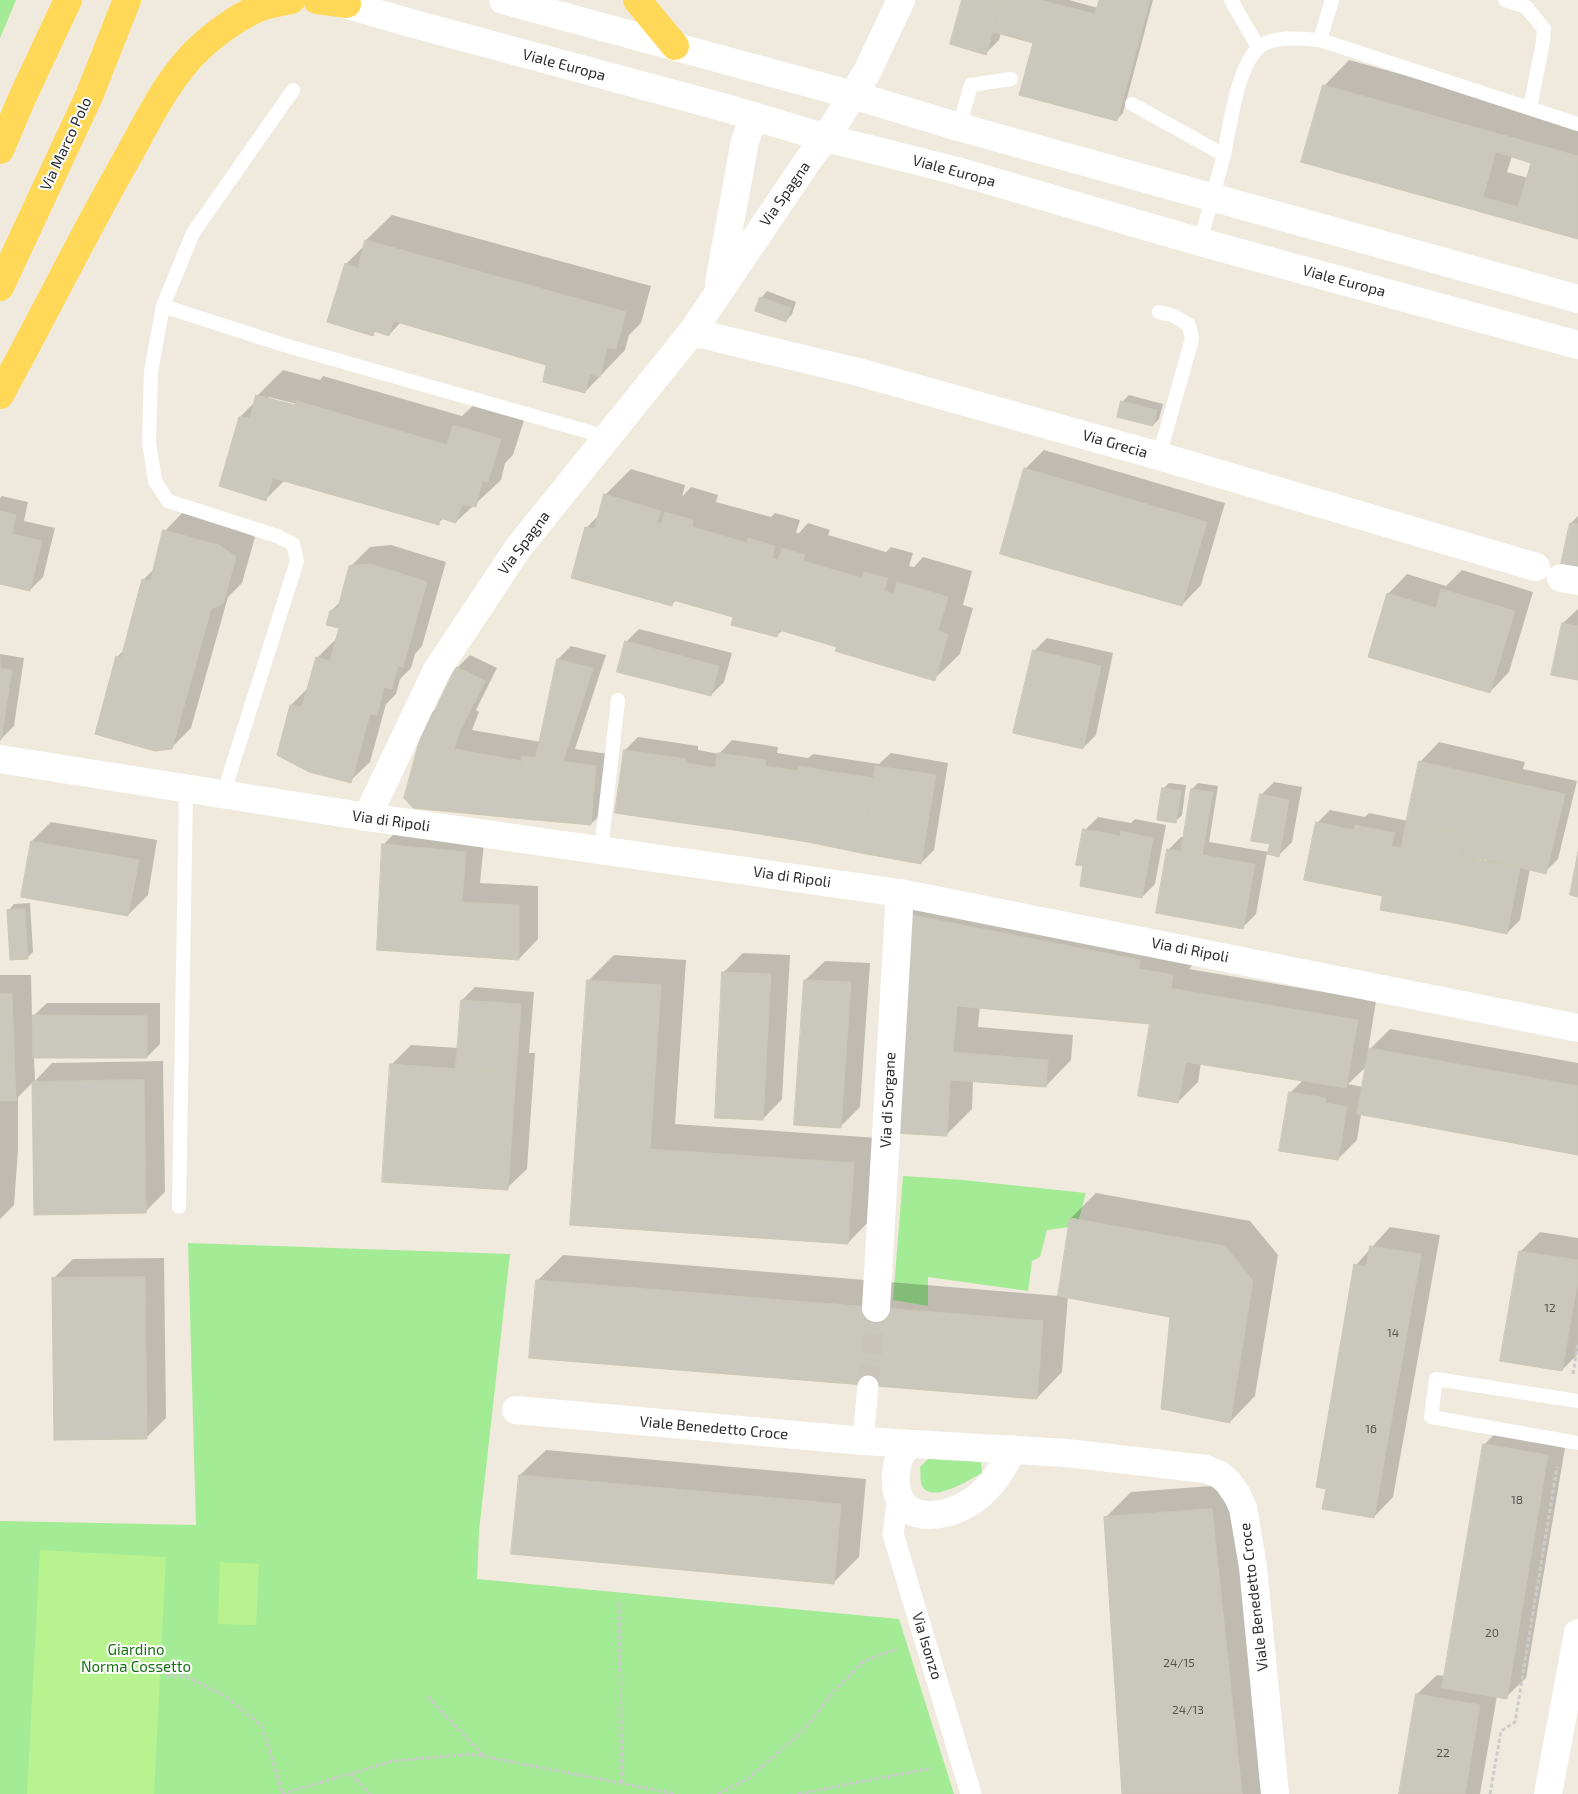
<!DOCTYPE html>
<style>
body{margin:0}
canvas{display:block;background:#efeadd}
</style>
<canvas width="1578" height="1794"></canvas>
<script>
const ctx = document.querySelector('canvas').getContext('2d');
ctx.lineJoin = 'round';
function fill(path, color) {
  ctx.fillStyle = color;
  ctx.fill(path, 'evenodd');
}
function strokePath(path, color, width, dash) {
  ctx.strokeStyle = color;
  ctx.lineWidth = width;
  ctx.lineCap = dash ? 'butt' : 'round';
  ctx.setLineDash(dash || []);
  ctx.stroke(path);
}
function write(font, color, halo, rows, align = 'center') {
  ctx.font = font + ' "Exo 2",sans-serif';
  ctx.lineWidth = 4;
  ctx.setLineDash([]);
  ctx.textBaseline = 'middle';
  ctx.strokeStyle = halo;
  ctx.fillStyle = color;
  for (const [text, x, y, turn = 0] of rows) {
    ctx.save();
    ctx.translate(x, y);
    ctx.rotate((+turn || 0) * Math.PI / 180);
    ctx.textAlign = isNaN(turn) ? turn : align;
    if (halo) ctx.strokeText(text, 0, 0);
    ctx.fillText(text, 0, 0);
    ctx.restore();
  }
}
fill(new Path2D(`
 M0,0H16L0,38Z
 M903,1176L963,1180L1086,1193L1077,1226L1047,1230L1040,1257L1032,1261L1028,1291L928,1277V1306L893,1300Z
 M188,1243L510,1254L479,1531L477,1579L899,1619L954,1794H0V1521L196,1525Z
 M929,1458H955L981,1462L982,1473C970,1479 928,1507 921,1483C920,1478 921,1472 920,1467Z`), '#a4eb95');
fill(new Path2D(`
 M40,1550L166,1557L154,1794H27Z
 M220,1562L259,1564L256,1625L218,1624Z`), '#b8f390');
fill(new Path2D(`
 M964,0H1069L1098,8L1100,0H1153L1123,113L1117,119L1034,42L1001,33L999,40L986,53Z
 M1349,60L1578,123V238L1302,161L1324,86ZM1512,156L1532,162L1528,178L1507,172Z
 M392,215L651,286L641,323L629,335L625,350L585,392L548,364L401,322L389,335L377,330L372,335L346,264L365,245L366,240Z
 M767,291L796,302L792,314L786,321L761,298Z
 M283,370L320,380L323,376L462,416L479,400L526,414L513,455L505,463L501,480L456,522L444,518L438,523L285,480L265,500L240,417L256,401L257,396ZM269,397L301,405V408L267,399Z
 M1129,395L1163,404L1159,419L1153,425L1118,416L1123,401Z
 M1044,450L1225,503L1201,585L1182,605L1025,469Z
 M631,469L685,485L682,497L691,487L718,495L716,502L771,517L775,513L800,520L796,533H799L808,523L830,530L828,535L886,552L891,547L913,553L909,566L914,567L923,557L972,571L963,605L973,608L960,654L934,679L839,646L783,630L776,636L735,616L676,600L671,605L586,528L600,514L605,495Z
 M2,496L28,502L24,521L55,528L43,577L30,590L0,583V498Z
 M184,511L238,526L255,537L242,583L228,597L191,728L172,747L117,657L125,649L143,580L154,569L165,531Z
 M1578,516V567L1571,523Z
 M391,545L446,562L422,646L415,654L411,668L400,679L396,694L386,704L370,762L350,781L278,755L291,705L308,688L317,658L337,638L340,627L331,611L341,601L350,567L370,547Z
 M1462,570L1533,592L1509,672L1490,692L1388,594L1407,574L1446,586Z
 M1578,609V679L1563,623Z
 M639,629L732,653L724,682L711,695L626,642Z
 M1047,638L1113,653L1096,735L1083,748L1034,651Z
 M571,646L606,655L575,749L608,754L604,811L591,824L414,806L427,717L439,706L457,668L470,655L497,668L476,710L479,712L472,730L541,742L558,659Z
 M0,654L24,658L14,726L1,739Z
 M638,737L698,746V750L719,754L732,740L778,747L777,753L808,758L813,754L879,764L891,753L948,763L934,850L921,863L625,750Z
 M1439,742L1525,762L1523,769L1577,781L1558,859L1545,872L1530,869L1520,920L1507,933L1384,895L1306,879L1317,823L1330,810L1365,817L1369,813L1408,821L1420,762ZM1475,857L1487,859V861L1475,860Z
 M1274,782L1302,787L1292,842L1279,855L1267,853L1256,914L1243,927L1168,850L1181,837H1184L1192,789L1198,783L1218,786L1209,842L1269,852L1271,843L1261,795Z
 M1169,783L1186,785L1182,815L1175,822L1163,789Z
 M1098,817L1131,823L1135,819L1166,825L1155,884L1142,897L1085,830Z
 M51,822L157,840L148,895L128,915L32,841Z
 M403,825L485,833L480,883L538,886V939L519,959L383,845Z
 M933,890L1196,961L1189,969L1376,1001L1368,1051L1390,1029L1578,1063V1153L1361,1114L1357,1140L1338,1159L1290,1093L1303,1080L1201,1063L1198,1082L1178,1102L1151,1023L980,1007L978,1027L1073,1035L1071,1060L1046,1086L973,1081L972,1109L946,1135L908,915ZM1367,1066L1363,1087L1348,1084Z
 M30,903L33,952L27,958L8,911L14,904Z
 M743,953L790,955L782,1099L763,1119L724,972Z
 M614,955L686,960L675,1124L879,1138L873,1217L848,1243L572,1224L588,981Z
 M825,961L870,963L860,1107L840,1127L805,980Z
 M0,975H31L32,1017L47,1003H160V1044L147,1057H34L35,1081L52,1063L163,1061L165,1192L145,1212L35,1213L33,1082L18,1097V1150L14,1205L0,1219Z
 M475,987L534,992L529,1053H535L527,1169L507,1188L391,1065L411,1045L459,1048L462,1000Z
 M1096,1193L1250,1221L1278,1255L1255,1396L1230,1422L1171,1316L1068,1296L1062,1372L1037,1398L537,1281L563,1255L1059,1296L1071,1218Z
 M1390,1227L1440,1235L1393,1497L1374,1517L1356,1265Z
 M1540,1232L1578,1238V1354L1562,1370L1521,1251Z
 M164,1258L166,1418L146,1438L53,1279L73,1259Z
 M1503,1425L1567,1436L1526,1678L1506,1697L1497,1696L1480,1794H1400L1417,1694L1437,1675L1445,1676L1484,1445Z
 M546,1450L866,1479L859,1557L833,1583L520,1475Z
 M1238,1484L1270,1794H1123L1105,1518L1131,1492Z`), '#0003');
const building = new Path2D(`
 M962,0H1002L986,55L950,44Z
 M1002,0H1040L1095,14L1099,0H1150L1117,121L1019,95L1033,43L993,32Z
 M1323,85L1578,156V239L1301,162ZM1496,152L1531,163L1518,207L1483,197Z
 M365,240L626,312L616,349L607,348L600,377L590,374L585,393L543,382L546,365L393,321L389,336L374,331L373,336L327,322L345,263L358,268Z
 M760,297L791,308L786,322L755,311Z
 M256,395L295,405L297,401L447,445L453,425L501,439L488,482L482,481L476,507L462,505L456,523L440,518L439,525L273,478L266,501L219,486L239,417L250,418Z
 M1121,401L1157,410L1153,426L1117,417Z
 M1024,468L1207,522L1182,606L1000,554Z
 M604,494L661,511L657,523L661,524L665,512L693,520L692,527L747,543L748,538L775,546L772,558L778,560L782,548L805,555L803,561L862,578L864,572L888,578L884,591L894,594L897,582L948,597L938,631L948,634L935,681L835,651L837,647L779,630L777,637L731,625L733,617L673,600L672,606L571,578L585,527L594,529Z
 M0,511L16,515L12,534L42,541L30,591L0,584Z
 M1570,523L1578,524V568L1561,564Z
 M163,530L219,545L236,557L223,604L211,609L172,749L155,751L95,734L116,656L121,658L142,579L150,581Z
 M371,564L427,582L403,667L398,666L392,689L384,687L377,715L370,714L351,783L309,772L277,755L290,705L302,707L316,657L330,661L339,628L326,625L330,611L338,608L349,566Z
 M1441,589L1515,611L1490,693L1368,657L1387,593L1436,608Z
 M1562,623L1578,626V680L1551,675Z
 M625,641L719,666L711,696L617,672Z
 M1033,650L1101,666L1083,749L1013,733Z
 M557,659L593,668L563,762L536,758Z
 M456,667L485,681L460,731L432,717Z
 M0,668L12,670L1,740H0Z
 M426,717H432L460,731L454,749L521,761L514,818L413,808L404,798Z
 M624,750L686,759L676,822L615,813Z
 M718,753L746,757L734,830L676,822L685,763L715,768Z
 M522,756L596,766L591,825L514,818Z
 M746,757L766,760L765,766L798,771L799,766L821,770L808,842L734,830Z
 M1419,761L1506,781L1488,860L1462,857L1465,833L1406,823Z
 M876,766L936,775L921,864L861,853Z
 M821,770L874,778L861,853L808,842Z
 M1506,781L1565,794L1546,874L1488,860Z
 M1162,788L1181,791L1176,823L1157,820Z
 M1191,789L1213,792L1202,855L1181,852Z
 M1260,794L1289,800L1279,857L1267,854L1270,844L1251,841Z
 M1316,822L1354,830L1355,825L1395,833L1391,846L1382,896L1304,880Z
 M1406,823L1465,833L1449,922L1380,910L1391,846L1401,848Z
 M1083,829L1120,836L1121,831L1153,838L1142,898L1080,886L1083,866L1076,865Z
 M31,841L139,860L128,916L21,897Z
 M382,844L466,852L462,902L519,905V960L377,950Z
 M1167,849L1255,864L1243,929L1156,913Z
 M1578,852V897L1570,895Z
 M1462,857L1520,867L1507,934L1449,922L1460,860Z
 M25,909L28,959L10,960L7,910Z
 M906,914L1140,960L1139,969L1173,975L1171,988L1156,986L1150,1024L957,1006L953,1052L1048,1060L1046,1087L950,1080L947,1136L893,1133Z
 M722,972L771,974L763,1120L715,1118Z
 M587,980L661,985L650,1149L854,1163L848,1244L570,1225Z
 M804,980L851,982L841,1128L794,1125Z
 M1156,986L1358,1020L1346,1088L1186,1062L1178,1103L1138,1096Z
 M0,994H12L16,1101H0Z
 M461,1000L521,1004L516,1073L456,1068Z
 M33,1015L147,1016V1058H33Z
 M1369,1048L1578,1086V1155L1357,1114Z
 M390,1064L516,1073L508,1190L382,1182Z
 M144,1080L146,1213L34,1215L32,1082Z
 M1289,1092L1326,1098L1325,1103L1347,1107L1338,1160L1279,1151Z
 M1070,1218L1225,1246L1253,1281L1230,1423L1161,1409L1170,1317L1058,1296Z
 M1370,1246L1421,1254L1374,1518L1322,1509L1326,1489L1316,1487L1354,1264L1366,1267Z
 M1519,1251L1578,1260V1280L1562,1371L1500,1361Z
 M145,1277L147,1439L54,1440L52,1278Z
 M536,1280L1043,1321L1037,1399L529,1358Z
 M1483,1444L1548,1455L1507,1699L1442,1688Z
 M519,1475L841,1504L834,1584L511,1554Z
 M1212,1509L1242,1794H1122L1104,1517Z
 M1416,1694L1480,1705L1465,1794H1399Z`);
fill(building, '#cac8bc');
strokePath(building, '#cbc7b6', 1);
strokePath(new Path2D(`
 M868,1386L876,1308`), '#c8c4ba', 21, [21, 11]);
strokePath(new Path2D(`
 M1573,1374L1578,1345
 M619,1603L622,1783
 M166,1675L187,1677L225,1696L262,1726L283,1794
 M427,1696L484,1756
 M351,1774L370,1794
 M282,1794L393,1761L472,1754L676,1794
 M718,1794L749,1778L803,1731L834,1691L864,1661L897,1649
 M798,1794L932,1768
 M1490,1794L1501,1731L1515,1722L1557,1467`), '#ccc', 3, [4, 2.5]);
strokePath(new Path2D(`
 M1231,0L1258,47
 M1505,0L1526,7L1544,29L1543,42L1530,108
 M1320,40L1332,0
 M1132,104L1224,155L1200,242
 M959,127L971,85L1011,79
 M1224,155C1230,127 1238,54 1266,43C1281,36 1303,39 1320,40L1578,124
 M163,306L284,345L607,437
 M1159,312L1174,316L1189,325L1192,339L1159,456
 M223,795L297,561L293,544L277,536L168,501L155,481L149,442L151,372L163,306L193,233L293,90
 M601,850L618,700
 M179,1207L186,789
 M1578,1401L1436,1379L1431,1417L1578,1443`), '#fff', 14);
strokePath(new Path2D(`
 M863,1441L868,1386
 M898,1497L893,1534L971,1794`), '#fff', 21);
strokePath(new Path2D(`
 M719,283L745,141L754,116
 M692,332L858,372L1159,456L1536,567
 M1561,578L1578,581
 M367,817L437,670L518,548L692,332L809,159L826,138L867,72L901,0
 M876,1308L900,893
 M516,1410L863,1441L1066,1453L1206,1469L1220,1475L1228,1482L1237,1495L1243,1508L1253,1567L1275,1794
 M911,1444C899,1454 898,1458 896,1473C891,1529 950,1521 980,1495C995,1482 1004,1466 1013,1449
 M1548,1794L1578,1633`), '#fff', 28);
strokePath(new Path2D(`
 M0,759L367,817L900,893L1578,1028`), '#fff', 28);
strokePath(new Path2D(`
 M330,0L418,25L726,108L826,138L957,171L1200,242L1578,345
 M503,0L853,95L959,127L1578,299`), '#fff', 28);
strokePath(new Path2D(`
 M317,0L347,4
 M637,0L675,46
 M0,150L23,96L68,0
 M0,287L89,96L127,0
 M0,395C43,317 82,237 126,160C144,128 160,94 183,66C201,43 232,20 258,8C269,4 280,2 291,0`), '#fed856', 28);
write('12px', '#545350', null, [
 ["12",1550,1308],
 ["14",1393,1333],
 ["16",1371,1429],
 ["18",1517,1500],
 ["20",1492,1633],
 ["24/15",1179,1663],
 ["24/13",1188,1710],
 ["22",1443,1753]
]);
write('15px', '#2c2c2c', '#fff', [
 ["Viale Europa",564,65,15],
 ["Via Marco Polo",66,144,-65],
 ["Viale Europa",954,171,15],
 ["Via Spagna",785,194,-55],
 ["Viale Europa",1344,281,15],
 ["Via Grecia",1115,444,16],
 ["Via Spagna",524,543,-53],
 ["Via di Ripoli",391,821,8],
 ["Via di Ripoli",792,877,8],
 ["Via di Ripoli",1190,950,11],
 ["Via di Sorgane",888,1100,-87],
 ["Viale Benedetto Croce",714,1428,5],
 ["Viale Benedetto Croce",1254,1597,-97],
 ["Via Isonzo",927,1646,73]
]);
write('15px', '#177213', '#fff', [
 ["Giardino",136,1650],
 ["Norma Cossetto",136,1667]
]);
</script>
